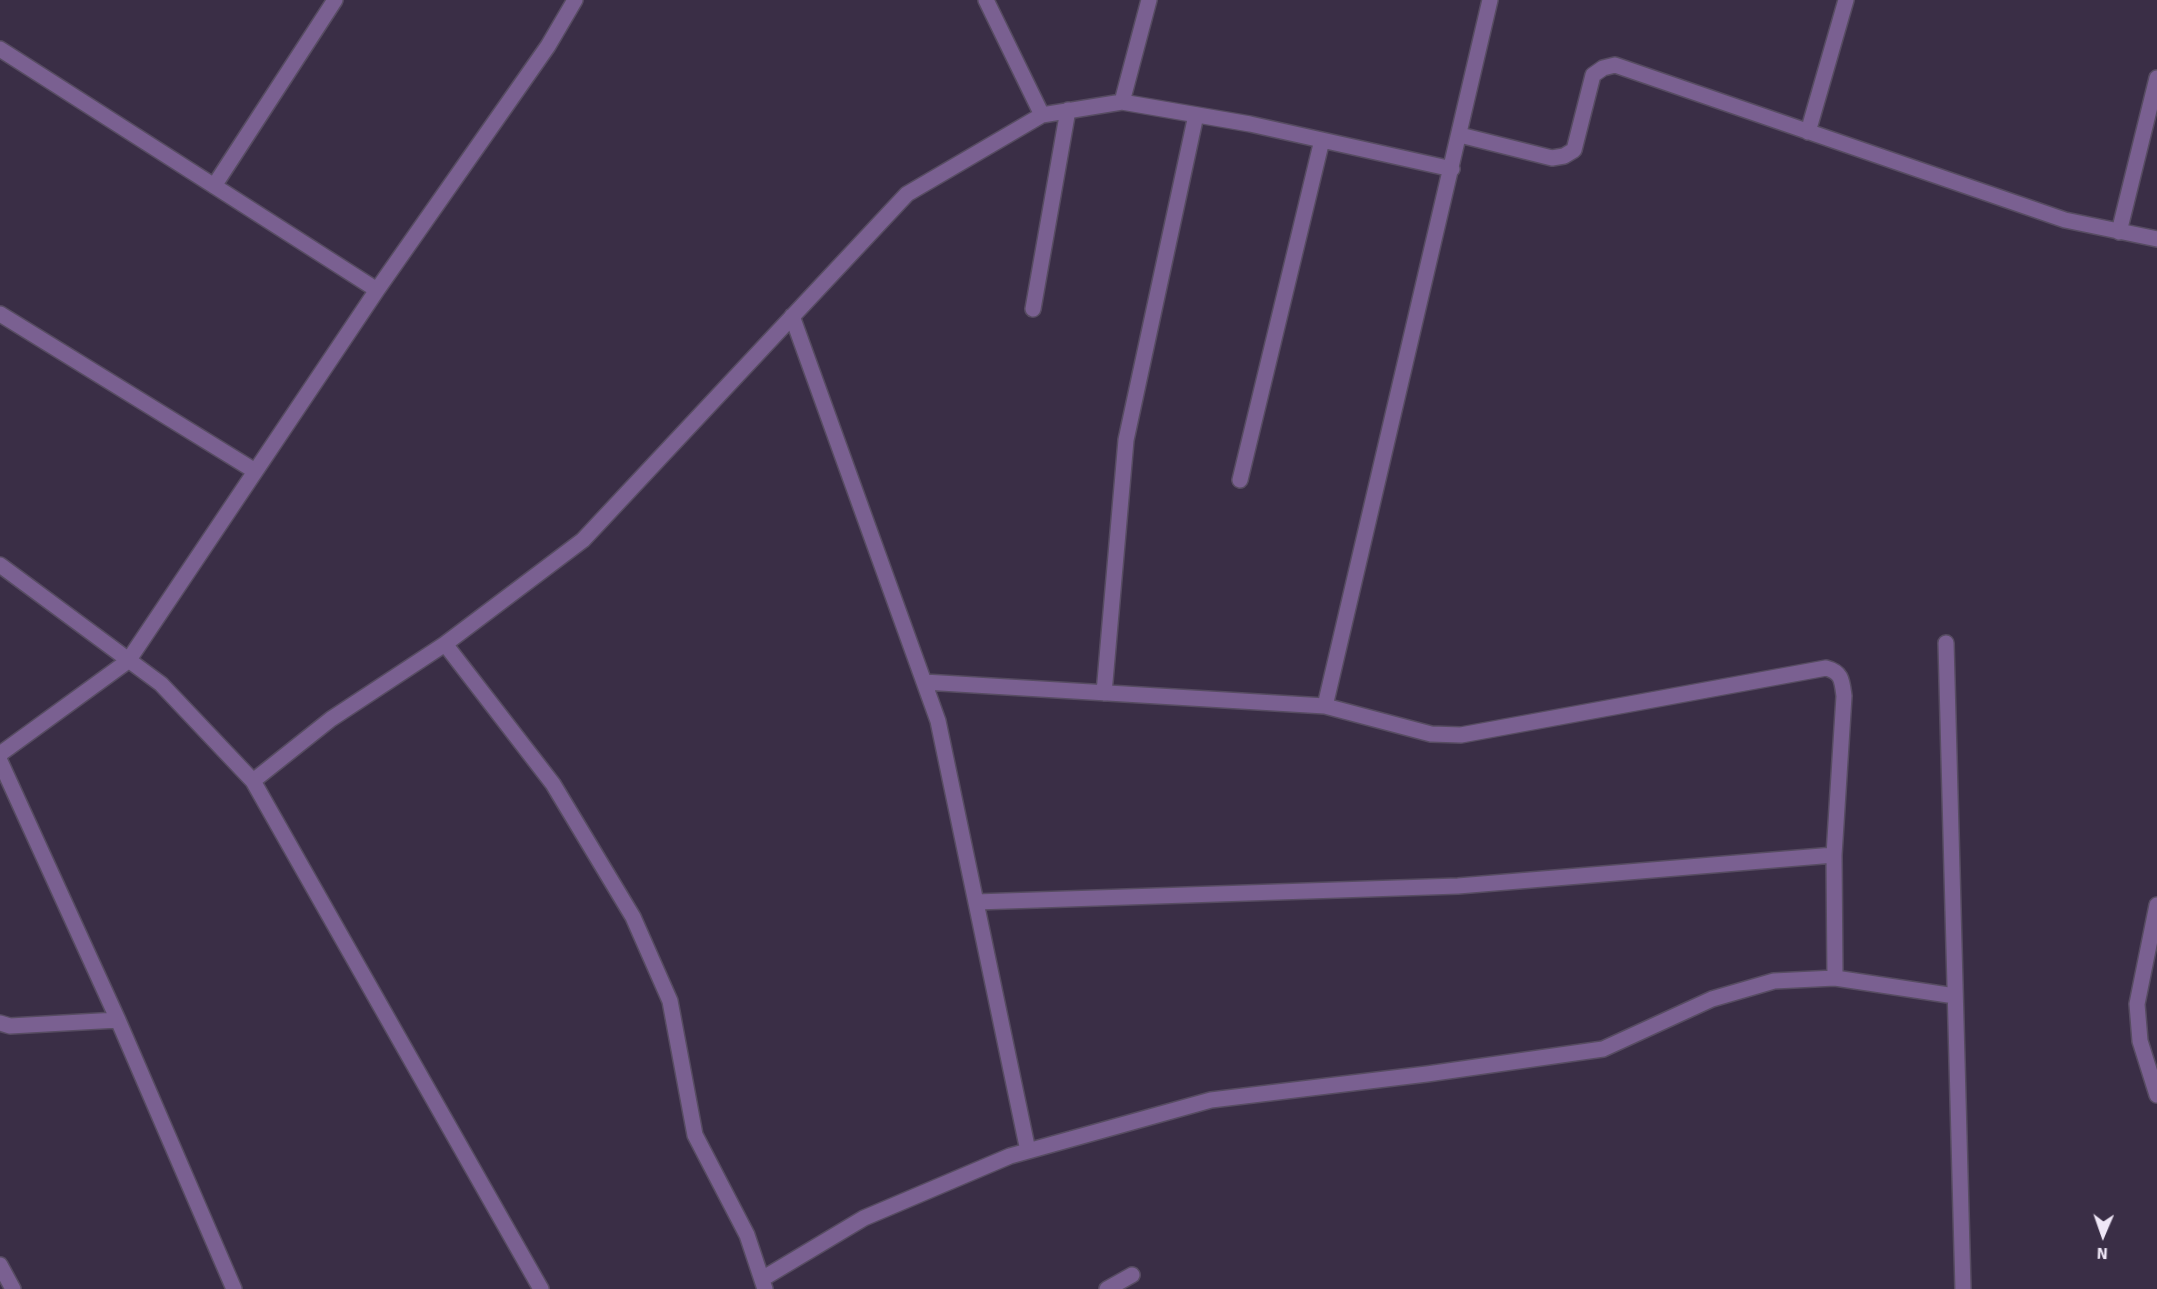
<!DOCTYPE html>
<style>
body{margin:0}
#map{position:relative;width:2157px;height:1289px;overflow:hidden;background:#3a2e46;font-family:Signika,sans-serif}
canvas{display:block}
.north{position:absolute;left:2073px;top:1205px;width:60px;height:60px;-webkit-text-stroke:4px #3a2e46;paint-order:stroke;rotate:182deg;font-size:16px;font-weight:700;line-height:24px;text-align:center;color:#efe7f7}
.north::after{content:'';display:block;margin:auto;width:21px;height:27px;background:#efe7f7;clip-path:polygon(50% 0,100% 100%,50% 72%,0 100%)}
</style>
<div id="map">
<canvas width="2157" height="1289"></canvas>
<div class="north">N</div>
</div>
<script>
const ctx = document.querySelector('canvas').getContext('2d');
ctx.lineJoin = 'round';
function strokePath(path, color, width, dash) {
  ctx.strokeStyle = color;
  ctx.lineWidth = width;
  ctx.lineCap = dash ? 'butt' : 'round';
  ctx.setLineDash(dash || []);
  ctx.stroke(path);
}
const minor = new Path2D(`
 M986,0L1042,115
 M0,49L377,290
 M1122,102L1149,0
 M1808,132L1846,0
 M1460,135L1552,158L1564,156L1574,150L1593,75L1603,68L1615,65L2065,220L2157,239
 M214,186L335,0
 M2119,232L2157,78
 M1033,309L1068,110
 M0,314L255,471
 M792,316L938,721L1028,1151
 M1240,480L1322,140
 M0,565L161,684L253,781L541,1289
 M1946,643L1963,1289
 M445,644L553,784L633,917L670,1001L695,1135L747,1235L765,1289
 M924,682L1325,706L1431,734L1461,735L1826,668C1842,672 1842,681 1844,696L1834,855L1835,978
 M1104,693L1126,440L1196,115
 M1325,706L1490,0
 M0,754L128,661L377,290L548,46L575,0
 M0,761L118,1020L234,1289
 M253,781L331,719L445,644L583,540L907,194L1042,115L1122,102L1250,124L1452,169
 M976,902L1458,886L1834,855
 M2157,905L2137,1004L2140,1041L2157,1095
 M0,1023L10,1026L118,1020
 M0,1265L13,1289
 M762,1279L864,1218L1010,1156L1211,1100L1427,1074L1603,1049L1712,999L1774,981L1835,978L1955,996
 M1107,1289L1132,1275`);
strokePath(minor, '#574c62', 18);
strokePath(minor, '#7a6091', 15);
</script>
